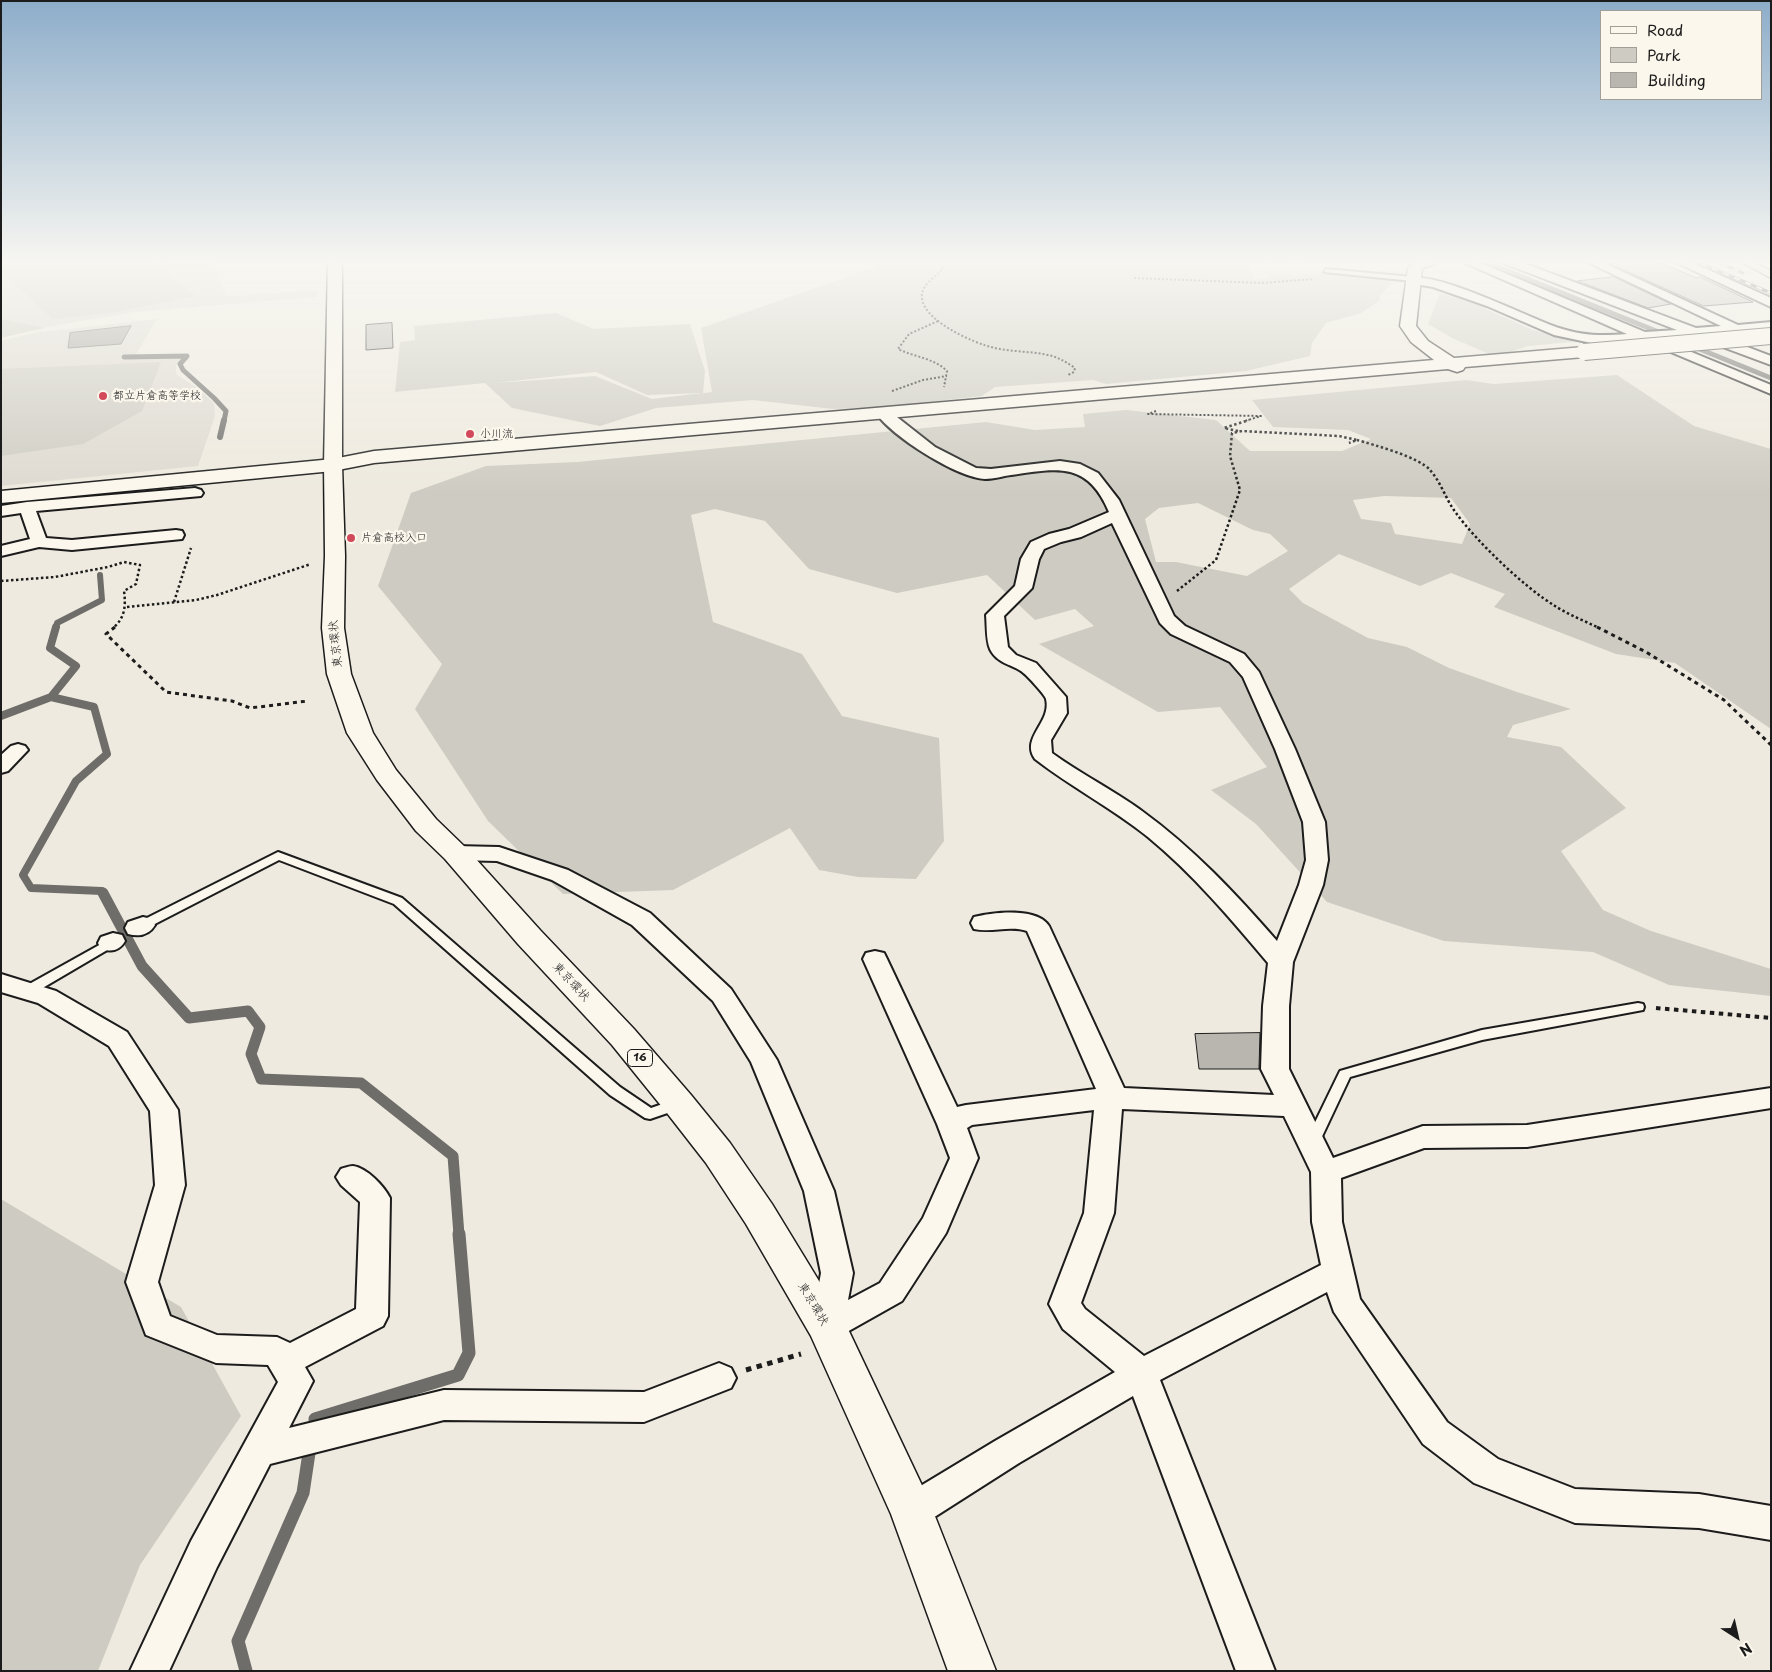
<!DOCTYPE html>
<meta charset="utf-8">
<style>
body{margin:0}
#map{position:relative;width:1772px;height:1672px;overflow:hidden;background:#eeeadf;font-family:"Playpen Sans",sans-serif}
canvas{display:block}
.frame{position:absolute;inset:0;border:2px solid #1c1c1c;pointer-events:none}
.legend{position:absolute;left:1600px;top:10px;width:162px;height:90px;box-sizing:border-box;background:#fbf7ec;border:1px solid #a29f99;margin:0;padding:6px 9px;list-style:none;font-size:15px;color:#1c1c1c}
.legend li{display:flex;align-items:center;gap:10px;height:25px}
.legend b{width:25px;border:1px solid #a29f99}
.north{position:absolute;left:1712px;top:1612px;width:50px;height:50px;-webkit-text-stroke:4px #fbf7ec;paint-order:stroke;rotate:145deg;font-size:14px;font-weight:700;line-height:20px;text-align:center;color:#1c1c1c}
.north::after{content:'';display:block;margin:auto;width:18px;height:22px;background:#1c1c1c;clip-path:polygon(50% 0,100% 100%,50% 72%,0 100%)}
</style>
<div id="map">
<canvas width="1772" height="1672"></canvas>
<div class="frame"></div>
<ul class="legend">
<li><b style="height:6px;background:#fbf7ec"></b>Road</li>
<li><b style="height:14px;background:#ceccc2"></b>Park</li>
<li><b style="height:14px;background:#b9b6af"></b>Building</li>
</ul>
<div class="north">N</div>
</div>
<script>
const ctx = document.querySelector('canvas').getContext('2d');
ctx.lineJoin = 'round';
function fill(path, color) {
  ctx.fillStyle = color;
  ctx.fill(path, 'evenodd');
}
function strokePath(path, color, width, dash) {
  ctx.strokeStyle = color;
  ctx.lineWidth = width;
  ctx.lineCap = dash ? 'butt' : 'round';
  ctx.setLineDash(dash || []);
  ctx.stroke(path);
}
function write(font, color, halo, rows, align = 'center') {
  ctx.font = font + ' "Playpen Sans","Klee One",sans-serif';
  ctx.lineWidth = 4.5;
  ctx.setLineDash([]);
  ctx.textBaseline = 'middle';
  ctx.strokeStyle = halo;
  ctx.fillStyle = color;
  for (const [text, x, y, turn = 0] of rows) {
    ctx.save();
    ctx.translate(x, y);
    ctx.rotate((+turn || 0) * Math.PI / 180);
    ctx.textAlign = isNaN(turn) ? turn : align;
    if (halo) ctx.strokeText(text, 0, 0);
    ctx.fillText(text, 0, 0);
    ctx.restore();
  }
}
fill(new Path2D(`
 M1,259H207L213,262L226,296L318,290V297L134,312L1,335Z
 M157,319L133,359L182,357L176,365V374L197,388L214,403L215,416L198,466L1,486V341L33,333Z`), '#dedad1');
fill(new Path2D(`
 M27,259H145L196,296L110,313L53,319L1,272V264Z
 M888,259H1309L1306,262L1247,264L1255,279L1269,278L1267,275L1331,274L1388,280L1392,283L1380,295V300L1361,313L1326,323L1312,343L1310,356L1246,371L1106,384L1093,380L995,387L982,396L877,408L833,409L753,400L656,408L600,426L512,408L485,383L395,392L400,342L415,340L414,326L556,313L594,329L690,324L705,371L703,393L712,392L701,328L872,268ZM596,372L647,395L703,393L652,399L595,376L494,383Z
 M1440,293L1475,304L1533,330L1583,341L1528,346L1496,357L1452,338L1428,324Z
 M1,319L44,328L1,338Z
 M161,362L142,411L83,444L1,456V369Z
 M1617,375L1694,426L1771,449V729L1675,663L1616,654L1494,607L1505,594L1451,573L1420,586L1339,554L1289,589L1303,603L1368,638L1407,647L1449,668L1517,692L1571,709L1513,725L1507,737L1561,747L1626,808L1561,851L1603,910L1651,931L1771,969V996L1669,985L1593,952L1444,941L1327,902L1256,824L1211,790L1267,767L1220,707L1158,712L1039,644L1094,626L1075,609L1035,620L987,575L897,593L809,569L765,521L715,509L691,515L713,622L802,654L842,716L939,738L944,841L916,879L858,877L819,870L790,828L673,890L563,894L488,821L415,709L442,664L378,586L411,493L486,466L577,462L986,422L1035,430L1085,427L1083,414L1126,410L1216,420L1250,451H1342L1371,439L1348,430L1273,427L1252,400L1466,380L1494,384ZM1384,496L1451,498L1470,524L1462,544L1395,534L1391,523L1361,519L1353,500ZM1198,503L1253,530L1270,534L1288,551L1247,576L1176,562H1156L1145,519L1159,508Z
 M1,1199L181,1307L241,1416L140,1565L98,1671H1Z`), '#ceccc2');
const water = new Path2D(`
 M131,326L121,344L68,348L70,333Z`);
fill(water, '#a6a39d');
strokePath(water, '#6f6d69', 1);
strokePath(new Path2D(`
 M1478,259L1666,335
 M1692,346L1771,378
 M124,357L187,356L180,364L183,370L214,398L226,411L224,421`), '#6f6d69', 5);
strokePath(new Path2D(`
 M220,437L224,420
 M56,628L57,623L102,600L100,575`), '#6f6d69', 6);
strokePath(new Path2D(`
 M56,627L50,648L76,666L51,697L94,707L107,754L76,781L23,875L31,888L102,891L104,894
 M1,716L51,697`), '#6f6d69', 8);
strokePath(new Path2D(`
 M103,893L142,966L189,1018L248,1011L260,1027L251,1054L261,1079L361,1083L453,1156L459,1235`), '#6f6d69', 11);
strokePath(new Path2D(`
 M315,1419L458,1375L469,1353L459,1234
 M246,1671L238,1641L303,1493L309,1453`), '#6f6d69', 13);
const building = new Path2D(`
 M1600,259H1652L1696,278L1700,277L1753,302L1704,306Z
 M1614,277L1671,304L1648,308L1578,281Z
 M392,323L393,348L366,350V325Z
 M1260,1033L1259,1069H1199L1195,1034Z`);
fill(building, '#b9b6af');
strokePath(building, '#1c1c1c', 1);
const service = new Path2D(`
 M1326,269L1413,277L1416,279L1413,281L1324,272Z
 M278,852L402,898L620,1087L651,1108L677,1099L682,1100L684,1104L682,1108L650,1119L645,1118L610,1095L394,904L279,860L147,928L143,929L137,925L139,922Z
 M110,939L114,940L116,943L114,946L34,993H24L23,990L24,987Z
 M1638,1003L1643,1004L1644,1007L1643,1010L1482,1040L1350,1077L1318,1145L1313,1146L1308,1145L1306,1141L1340,1071L1482,1030Z`);
const pedestrian = new Path2D(`
 M1736,259H1747L1771,271V278Z`);
const minor = new Path2D(`
 M1456,259H1471L1645,332L1677,330L1498,261L1497,259H1513L1696,328L1721,326L1581,259H1595L1738,325L1771,322V330L1713,334L1771,356V365L1693,336L1660,339L1771,385V394L1642,340L1596,344L1554,335L1487,306L1433,287L1409,283L1407,281C1424,264 1535,321 1559,328C1583,336 1602,336 1627,334Z
 M1669,259H1684L1771,298V307Z
 M883,409L888,410L935,447L976,468L991,469L1060,461L1080,464L1098,473L1119,500L1174,616L1185,626L1244,654L1259,672L1295,749L1325,822L1328,860L1323,885L1293,962L1289,1006V1069L1333,1158L1423,1126L1527,1125L1771,1088V1108L1527,1147L1424,1148L1341,1178L1342,1222L1360,1299L1447,1422L1498,1459L1575,1489L1699,1494L1771,1506V1540L1699,1528L1575,1523L1474,1483L1423,1444L1334,1312L1327,1292L1160,1380L1275,1671H1236L1133,1396L1019,1463L925,1523L912,1528L899,1523L894,1511L899,1499L995,1441L1115,1372L1063,1329L1049,1304L1084,1213L1094,1110L972,1125L967,1128L978,1158L946,1233L902,1301L838,1337L827,1341L816,1337L811,1327L821,1273L804,1191L751,1062L713,1001L632,925L552,880L497,861L455,860L447,858L444,853L447,848L455,846L499,847L568,870L650,913L731,989L777,1060L834,1191L853,1273L848,1300L880,1283L923,1218L950,1158L937,1124L863,959L866,953L875,951L884,953L887,959L957,1107L966,1105L1096,1089L1027,931C1010,925 992,933 974,929L971,923L974,917C994,912 1037,907 1049,926L1124,1088L1274,1095L1261,1069L1263,1006L1268,963C1231,919 1193,874 1148,837C1112,808 1071,787 1035,759C1020,738 1052,722 1046,699C1045,695 1026,674 1021,671C1010,664 997,663 990,649C986,640 987,625 986,615L1015,586L1021,559L1031,542L1049,534L1069,529L1109,512C1088,461 1057,468 1011,475C1003,476 994,479 985,479C956,477 893,437 876,413L878,410ZM1112,523L1160,623L1171,634L1230,662L1243,677L1275,749L1303,822L1306,860L1299,885L1277,941C1236,894 1193,848 1142,811C1113,790 1081,774 1052,753L1051,740L1067,713L1066,697L1036,663L1016,655L1008,647L1004,616L1032,588L1039,559L1044,549L1061,542L1081,537ZM1122,1109L1284,1116L1311,1172L1312,1222L1321,1265L1144,1356L1085,1309L1081,1303L1114,1213Z
 M195,488L201,490L203,493L201,496L36,511L46,538L72,540L176,530L182,531L184,535L182,539L72,550L39,547L1,556V546L30,539L21,513L1,516V506L27,502Z
 M18,744L25,746L28,750L8,771L1,773V755L11,746Z
 M143,917L152,919L155,925C149,935 139,937 128,934L125,928L128,922Z
 M113,933L122,935L125,941C119,951 112,952 101,949L98,943L101,937Z
 M1,974L56,991L127,1032L178,1110L185,1185L158,1282L170,1316L217,1335L277,1337L290,1343L356,1309L360,1202L341,1185L336,1177L341,1169C344,1168 349,1166 353,1166C367,1168 384,1186 390,1198L388,1316L383,1326L305,1367L313,1381L289,1428L444,1390L644,1392L719,1363L731,1368L736,1378L731,1388L644,1422L444,1420L270,1464L217,1567L169,1671H130L191,1541L278,1382L268,1365L216,1363L146,1335L126,1282L155,1185L150,1111L109,1046L38,1003L1,992Z`);
const tertiary = new Path2D(`
 M1419,259H1442C1438,265 1428,265 1422,269L1416,326L1428,341L1454,358L1584,347L1590,349L1592,352L1590,355L1584,357L1465,367L1463,370L1457,372L1448,369L374,463L333,471L1,503V491L333,459L374,451L1434,360L1411,342L1400,326L1408,268Z`);
const trunk = new Path2D(`
 M328,259H342V465L345,556L344,628L351,674L373,733L396,770L436,819L465,847L540,930L634,1029L691,1095L730,1143L772,1204L847,1327L927,1496L996,1671H948L891,1514L811,1336L746,1224L706,1163L667,1113L612,1045L518,944L445,859L416,831L377,780L347,733L327,674L322,628L325,556L324,465Z`);
strokePath(service, '#1c1c1c', 4);
strokePath(pedestrian, '#1c1c1c', 3);
strokePath(minor, '#1c1c1c', 4);
strokePath(tertiary, '#1c1c1c', 3);
strokePath(trunk, '#1c1c1c', 3);
strokePath(new Path2D(`
 M939,259L943,268C937,277 924,282 922,294C918,319 975,344 995,348C1012,352 1030,351 1048,355C1058,357 1066,362 1075,368L1074,372L1068,375
 M157,265L170,259
 M1134,278L1262,283L1314,279
 M938,321L909,334L898,349C914,357 934,358 947,371L944,387
 M892,391L923,380L947,376
 M1156,411L1148,414L1261,416L1245,421`), '#1c1c1c', 2, [2, 2]);
strokePath(new Path2D(`
 M1238,431L1224,428L1249,420
 M1357,440C1374,445 1419,457 1430,470C1441,482 1446,500 1456,513C1477,542 1524,587 1555,606C1569,615 1585,621 1599,628
 M1,581L55,577L108,567L124,562L140,565L136,584L124,591C126,606 125,618 113,628
 M1177,591L1216,560L1240,490L1230,456L1232,433L1242,431L1339,436L1357,440L1349,443
 M174,602L191,548
 M127,607L196,600L217,595L311,564`), '#1c1c1c', 2.5, [2.5, 2.5]);
strokePath(new Path2D(`
 M115,627L106,634L166,692L232,701L250,708L308,701
 M1597,627L1646,652L1724,700L1771,745`), '#1c1c1c', 3, [4, 4]);
strokePath(new Path2D(`
 M1656,1008L1771,1018`), '#1c1c1c', 4, [4.5, 4.5]);
strokePath(new Path2D(`
 M746,1370L801,1354`), '#1c1c1c', 5, [5.5, 5.5]);
fill(service, '#fbf7ec');
fill(pedestrian, '#fbf7ec');
fill(minor, '#fbf7ec');
fill(tertiary, '#fbf7ec');
fill(trunk, '#fbf7ec');
const rail = new Path2D(`
 M1690,259L1771,293
 M1711,259L1743,273`);
strokePath(rail, '#1c1c1c', 3);
strokePath(rail, '#fbf7ec', 2, [6]);
const tertiaryBridge = new Path2D(`
 M1584,352L1771,336`);
strokePath(tertiaryBridge, '#1c1c1c', 18, []);
strokePath(tertiaryBridge, '#fbf7ec', 16);
const sky = ctx.createLinearGradient(0, 0, 0, 493);
sky.addColorStop(0, '#8dadca');
sky.addColorStop(0.53, '#f7f6f1');
sky.addColorStop(1, '#f7f6f100');
ctx.fillStyle = sky;
ctx.fillRect(0, 0, 1772, 493);
for (const [x, y, r, color] of [
 [103,396,5,"#d1495b"],
 [470,434,5,"#d1495b"],
 [351,538,5,"#d1495b"]
]) {
  const dot = new Path2D();
  dot.arc(x, y, r, 0, 2 * Math.PI);
  ctx.fillStyle = color;
  ctx.fill(dot);
  strokePath(dot, '#fbf7ec', 2);
}
write('11px', '#1c1c1c', '#fbf7ec', [
 ["都立片倉高等学校",113,396],
 ["小川流",480,434],
 ["片倉高校入口",361,538]
], 'left');
for (const [x, y, w] of [
 [640,1058,25]
]) {
  const box = new Path2D();
  box.roundRect(x - w / 2, y - 8.5, w, 17, 4);
  ctx.fillStyle = '#fbf7ec';
  ctx.fill(box);
  strokePath(box, '#1c1c1c', 1);
}
write('bold 11px', '#1c1c1c', null, [
 ["16",640,1058]
]);
write('12px', '#1c1c1c', '#fbf7ec', [
 ["東京環状",336,644,-96],
 ["東京環状",571,982,47],
 ["東京環状",813,1304,59]
]);
</script>
